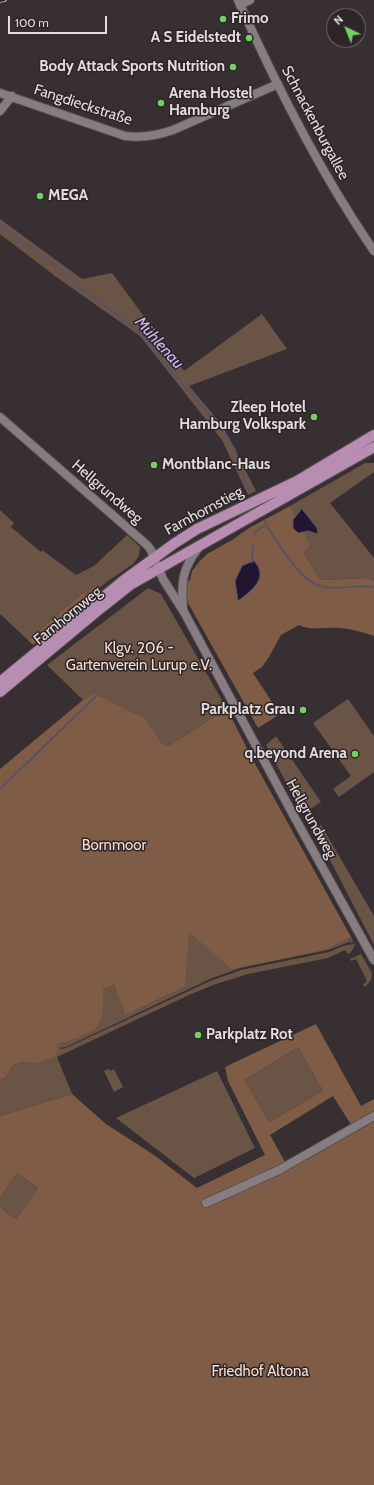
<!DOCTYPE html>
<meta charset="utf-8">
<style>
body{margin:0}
#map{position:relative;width:374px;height:1485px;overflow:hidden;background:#372f32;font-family:Cabin,sans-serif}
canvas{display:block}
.north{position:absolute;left:326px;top:8px;width:40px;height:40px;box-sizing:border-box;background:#2d2528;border:1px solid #766f71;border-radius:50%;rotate:317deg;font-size:11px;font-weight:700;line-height:16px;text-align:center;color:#e3dddf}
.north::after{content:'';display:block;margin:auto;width:14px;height:18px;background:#71d25e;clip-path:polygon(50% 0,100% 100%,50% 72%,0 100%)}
.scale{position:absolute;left:8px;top:16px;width:99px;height:18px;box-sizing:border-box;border:2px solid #e3dddf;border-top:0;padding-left:5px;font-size:12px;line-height:14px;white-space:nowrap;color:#e3dddf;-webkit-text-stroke:3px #2d2528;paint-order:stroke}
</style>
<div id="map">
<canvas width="374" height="1485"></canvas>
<div class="north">N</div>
<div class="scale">100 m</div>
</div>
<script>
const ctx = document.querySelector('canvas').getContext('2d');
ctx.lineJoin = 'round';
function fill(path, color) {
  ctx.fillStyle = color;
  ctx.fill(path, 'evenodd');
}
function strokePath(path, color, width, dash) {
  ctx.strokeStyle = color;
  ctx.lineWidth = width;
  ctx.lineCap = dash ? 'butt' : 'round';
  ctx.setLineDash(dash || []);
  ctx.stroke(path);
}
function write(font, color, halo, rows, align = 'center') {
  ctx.font = font + ' Cabin,sans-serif';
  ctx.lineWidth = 3;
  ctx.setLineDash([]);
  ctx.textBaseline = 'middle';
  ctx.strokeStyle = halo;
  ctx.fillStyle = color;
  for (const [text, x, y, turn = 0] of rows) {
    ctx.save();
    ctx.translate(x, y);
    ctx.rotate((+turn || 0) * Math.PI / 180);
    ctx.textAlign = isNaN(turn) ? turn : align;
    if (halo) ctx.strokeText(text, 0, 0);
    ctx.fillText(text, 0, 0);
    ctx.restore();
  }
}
fill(new Path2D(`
 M0,219L82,279L112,273L184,371L262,314L287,349L189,386L223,426L256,491L248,495L222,440L140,336L55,276L0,234Z
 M365,463H374V472L330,503L374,558V581L367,578L321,580L303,552L290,506Z
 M0,510L14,523L11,527L41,552L42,550L76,575L94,566L127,535L140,547L139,556L133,564L111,579L89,596L83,593L28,640L0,614Z
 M148,588L161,594L227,709L168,746L161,742L145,718L94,693L83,700L47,665Z
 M348,699L374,736V772L339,797L333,789L351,776L313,723Z
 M276,736L321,802L303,814L266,745Z
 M321,825L374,916V945L314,829Z
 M189,931L328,949L351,937L355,945L351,952L348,954L345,950L328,958L248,974L213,985L189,995L57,1057L72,1094L0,1116V1080L6,1077L13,1065L24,1062L34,1064L59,1044L75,1039L103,1012L102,989L114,985L125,1014ZM351,938L350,943L353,942L354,944L343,946L329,952L241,970L210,981L66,1048L60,1049V1048L66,1047L210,979L240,968L328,950L349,942Z
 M361,954L372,973L371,980L365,987L363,985L367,981L356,959L351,961L350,959Z
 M298,1047L323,1091L269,1122L245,1080Z
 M109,1069L111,1071L114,1069L123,1087L114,1092L104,1071Z
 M217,1071L255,1148L194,1178L116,1118Z
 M17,1173L38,1188L16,1219L0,1207V1197Z`), '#6a5446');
fill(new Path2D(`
 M290,506L310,546L303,552L321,580L367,578L374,581V636C363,632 351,629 340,628C326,627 311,631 299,625L281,635L269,657L262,667L253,673L280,714L258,728L188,603L186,596L185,583L190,580L192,571L199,562L207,554L232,540L249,528Z
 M83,593L89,596L33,645L28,640Z
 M94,693L145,718L161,742L168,746L227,709L253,760L351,937L328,949L232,969L189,932L185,986L125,1015L114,985L103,989V1012L96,1029L75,1039L59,1044L55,1057L33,1064L24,1062L13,1065L6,1077L0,1080V769L83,700Z
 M316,1024L361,1106L374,1099V1485H0V1207L16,1219L38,1188L17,1173L0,1197V1116L72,1094L106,1124L154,1155L197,1188L265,1155L228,1081L225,1067ZM298,1047L323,1091L269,1122L245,1080ZM333,1096L355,1131L289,1169L270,1135Z`), '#7e5c46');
const water = new Path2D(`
 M302,509L317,528L318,534L308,531L298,533L293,528V520Z
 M254,561C270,578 251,591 238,601L235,581L242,566Z`);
fill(water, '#211532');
strokePath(water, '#5b5166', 1);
strokePath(new Path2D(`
 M0,224L5,227L21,242L56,266L70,277L82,289L140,333L175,377L222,428L235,450L239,467L249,490
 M265,521L266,525C279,543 301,584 324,587C341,590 358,584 374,587
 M255,534L256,531L266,525
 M252,562L253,544
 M0,789L97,695`), '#5b5166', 2);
const minor = new Path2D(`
 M238,0C276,85 321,174 374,251
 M240,5L250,0
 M0,93L125,136C142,138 156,136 173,130L278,84
 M0,111L12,96
 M0,417L147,545L151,550L163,579L184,612L296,820L374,960
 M183,609C181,582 182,569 199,547
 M206,1203L279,1170L374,1116`);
const major = new Path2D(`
 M0,682L124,580L175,543L197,529L297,481L374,435
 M0,692L101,608L130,585L374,447`);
strokePath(minor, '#564e50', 10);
strokePath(major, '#564e50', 12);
strokePath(minor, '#877d80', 8);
strokePath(major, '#b88db2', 10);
const rail = new Path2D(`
 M0,1L5,0`);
strokePath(rail, '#c2bcbe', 3.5);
strokePath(rail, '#2d2528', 2, [6]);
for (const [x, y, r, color] of [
 [223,19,4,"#71d25e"],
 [249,38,4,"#71d25e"],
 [233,67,4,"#71d25e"],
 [161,103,4,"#71d25e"],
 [40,196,4,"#71d25e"],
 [314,417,4,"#71d25e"],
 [154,465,4,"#71d25e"],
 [303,710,4,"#71d25e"],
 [355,754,4,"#71d25e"],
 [198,1035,4,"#71d25e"]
]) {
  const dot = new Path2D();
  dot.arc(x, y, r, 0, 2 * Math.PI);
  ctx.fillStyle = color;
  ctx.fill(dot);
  strokePath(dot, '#2d2528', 1.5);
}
write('bold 15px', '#e3dddf', '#2d2528', [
 ["Frimo",231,19],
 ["A S Eidelstedt",241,38,"right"],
 ["Body Attack Sports Nutrition",225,67,"right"],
 ["Arena Hostel",169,94],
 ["Hamburg",169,111],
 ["MEGA",48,196],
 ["Zleep Hotel",306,408,"right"],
 ["Hamburg Volkspark",306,425,"right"],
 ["Montblanc-Haus",162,465],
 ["Parkplatz Grau",295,710,"right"],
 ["q.beyond Arena",347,754,"right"],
 ["Parkplatz Rot",206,1035]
], 'left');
write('15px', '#e3dddf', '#2d2528', [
 ["Fangdieckstraße",83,105,18],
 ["Schnackenburgallee",315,123,62],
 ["Hellgrundweg",107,492,41],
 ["Farnhornstieg",204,511,-28],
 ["Farnhornweg",68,616,-39],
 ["Hellgrundweg",311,819,61]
]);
write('15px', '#f7decf', '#2d2528', [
 ["Klgv. 206 -",139,649],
 ["Gartenverein Lurup e.V.",139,666],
 ["Bornmoor",114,846],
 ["Friedhof Altona",260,1372]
]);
write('italic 16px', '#cfb9f5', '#2d2528', [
 ["Mühlenau",159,343,48]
]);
</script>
